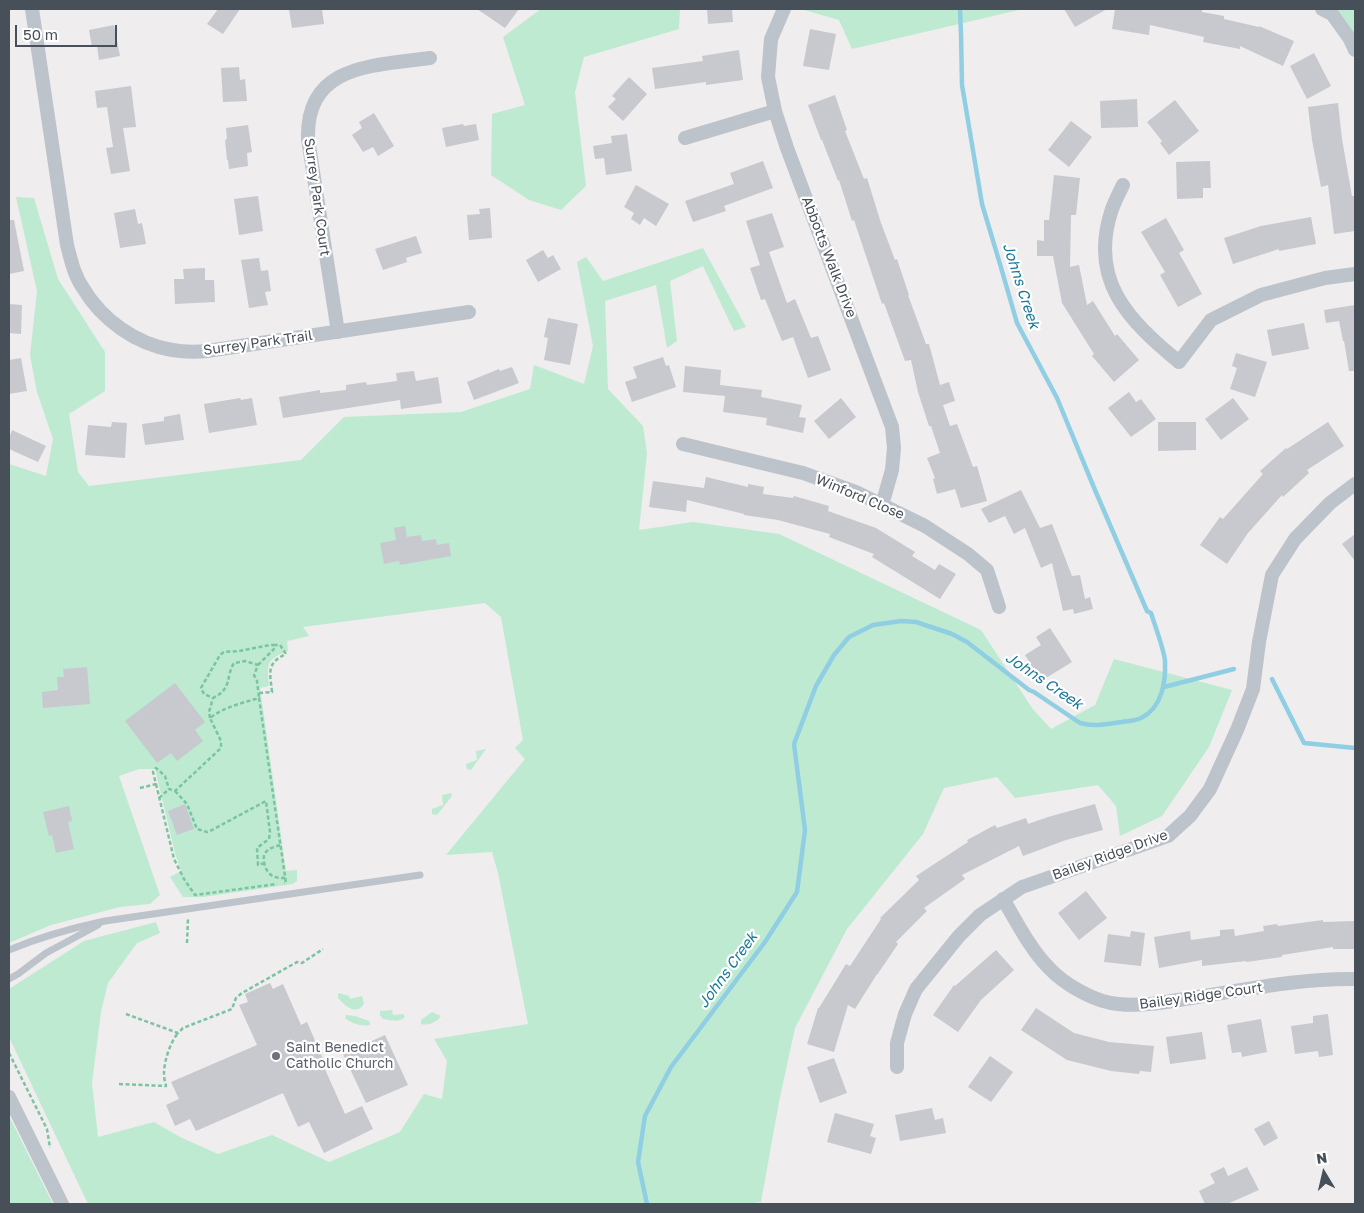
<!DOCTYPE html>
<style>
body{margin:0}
#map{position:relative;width:1364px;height:1213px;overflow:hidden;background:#efeded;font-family:"Golos Text",sans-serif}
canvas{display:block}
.frame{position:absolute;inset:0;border:10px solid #474f58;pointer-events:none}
.north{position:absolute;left:1299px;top:1148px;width:50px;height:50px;-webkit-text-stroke:4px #fff;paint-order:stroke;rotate:351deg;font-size:14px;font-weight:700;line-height:20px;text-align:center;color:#474f58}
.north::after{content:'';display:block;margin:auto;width:18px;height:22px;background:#474f58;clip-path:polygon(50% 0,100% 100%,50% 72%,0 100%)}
.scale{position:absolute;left:15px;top:25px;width:102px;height:22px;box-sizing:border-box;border:2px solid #474f58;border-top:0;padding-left:6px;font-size:15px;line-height:18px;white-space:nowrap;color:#474f58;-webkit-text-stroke:4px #fff;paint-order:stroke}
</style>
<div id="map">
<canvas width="1364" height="1213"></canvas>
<div class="frame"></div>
<div class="north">N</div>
<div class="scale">50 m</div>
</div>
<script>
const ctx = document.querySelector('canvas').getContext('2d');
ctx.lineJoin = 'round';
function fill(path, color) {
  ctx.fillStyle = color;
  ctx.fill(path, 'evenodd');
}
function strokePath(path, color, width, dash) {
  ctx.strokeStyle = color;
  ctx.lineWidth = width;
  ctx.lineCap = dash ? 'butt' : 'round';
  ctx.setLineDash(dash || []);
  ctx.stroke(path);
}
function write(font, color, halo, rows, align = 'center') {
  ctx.font = font + ' "Golos Text",sans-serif';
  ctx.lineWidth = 4.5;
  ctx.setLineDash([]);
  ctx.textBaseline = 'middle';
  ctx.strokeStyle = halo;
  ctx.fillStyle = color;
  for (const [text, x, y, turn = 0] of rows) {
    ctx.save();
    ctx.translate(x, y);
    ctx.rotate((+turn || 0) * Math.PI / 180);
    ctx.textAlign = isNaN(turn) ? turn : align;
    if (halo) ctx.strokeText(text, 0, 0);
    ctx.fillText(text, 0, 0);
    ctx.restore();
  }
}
fill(new Path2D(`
 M541,9H680L679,29L584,57L575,92L586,186L561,210L529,200L491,175L492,114L525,105L503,37Z
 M801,9H1023L852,49L839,20Z
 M1336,9H1355V35Z
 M16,197L34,198L58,279L105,352V391L69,414L78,472L89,486L301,460L344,417L461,412L530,389L534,365L584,384L593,346L577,262L586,257L603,281L703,248L746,327L734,331L703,266L670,281L677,341L667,348L656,285L605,301L608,389L643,426L647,453L639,530L693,522L779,534L981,630L1032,708L1051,729L1095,705L1114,659L1232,690L1209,747L1162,816L1120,836L1116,806L1098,785L1015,798L997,777L944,788L923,834L847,929L795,1028L779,1102L761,1202L744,1204H88L9,1037V989L84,941L156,922L160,933L137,943L108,983L101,1012L92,1083L98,1137L154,1122L182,1138L218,1154L272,1135L329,1162L400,1132L424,1094L442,1099L447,1061L434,1039L528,1024L498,873L492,852L446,855L525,759L515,748L523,740L501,617L485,603L303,627L309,636L287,641L288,651C266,659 267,664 269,686L260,688L286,871L297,870V881L293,884L203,897H183L170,877L181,871L175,853L155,769H139L119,776L160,895L150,904L120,907L51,925L9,943V464L46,476L53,439L37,392L30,355L37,291Z
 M486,749L471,770L467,769L466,764L477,760L476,751Z
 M451,793L452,796L437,815L432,814V809L443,805L442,795Z
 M338,993L349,996L350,999L362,996L364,1004C356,1016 345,1006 338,998Z
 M392,1010L393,1015L403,1014L405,1017C399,1023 391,1020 383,1019L380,1015V1011Z
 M432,1012L441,1016C437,1022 429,1026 421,1024V1020Z
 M346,1015L355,1016L369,1021L370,1023V1025C361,1027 351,1023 345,1018Z
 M9,1115L10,1118L53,1204H9Z`), '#beead1');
strokePath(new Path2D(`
 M1272,679L1304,743L1355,748
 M1164,687L1234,669
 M647,1204L638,1162L645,1116L671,1067L765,942L797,892L805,830L794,744L816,686L834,655L849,637L873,625L901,621L916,622L952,634L967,642L1029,690L1034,692L1080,723C1094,727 1108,724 1122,722C1128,721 1135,721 1141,718C1162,708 1166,682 1165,661C1164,649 1155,626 1151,613L1147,611L1095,490L1057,398L1017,323L1000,264L982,204L962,85L961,34L960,9`), '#8fcee3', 4.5);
fill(new Path2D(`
 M218,9H240L223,34L207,24Z
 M296,9H322L324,24L292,28L289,10Z
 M477,9H519L505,28Z
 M707,9H732L733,22L708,24Z
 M1064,9H1107L1075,27Z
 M1115,9H1202V12L1224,16V19L1259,27V26L1294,41L1283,66L1240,46V49L1203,42L1204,37L1150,25L1149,35L1112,29Z
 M114,25L120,56L99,60L97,46L92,47L89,30Z
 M810,29L836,34L829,70L803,66Z
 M739,50L743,80L706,85V82L655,89L652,68L703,61L702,56Z
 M1314,53L1331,86L1307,99L1290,66Z
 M239,67L240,80L245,79L247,101L223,102L221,68Z
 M629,77L647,94L623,121L608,107L616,99L612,96Z
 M131,86L136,127L123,128L130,171L111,174L106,148L113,147L107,107L97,108L95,91Z
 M835,95L847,130L845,131L864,179L867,178L881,223L895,260L897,259L909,295H908L926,344H929L940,385L949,382L955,401L943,405L950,426L957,424L973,467L977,466L987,501L961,508L955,489L937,494L933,479L935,478L927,458L940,453L931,426H929L918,392L911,360L905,361L884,303L882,304L854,220L852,221L839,180L838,181L822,140H821L808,105Z
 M1137,99L1138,127L1101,128L1100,101Z
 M1175,100L1199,131L1169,155L1160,143L1162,141L1147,122Z
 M1338,103L1342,139L1352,196H1355V231L1334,234L1328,185L1321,187L1312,140L1308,107Z
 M374,113L394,146L378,156L373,147L363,152L352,135L362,128L359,122Z
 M1071,121L1092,137L1069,167L1048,150Z
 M463,124L464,126L476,124L479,140L446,147L442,128Z
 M248,125L252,152L247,153L248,166L229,169L228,160H227L225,140L227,139L226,128Z
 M627,134L632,171L606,175L604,158L595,159L593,146L612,143L611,136Z
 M763,161L773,188L724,206L726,211L693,222L685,201L734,184L730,173Z
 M1210,161L1211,188H1203V198L1177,199L1176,162Z
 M1054,175L1080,178L1076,215H1071L1070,267L1079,265L1087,305L1093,301L1115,336L1117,334L1139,360L1114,382L1092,356L1094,354L1062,303L1053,256H1037V240L1044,241V220H1049Z
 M636,185L669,204L656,226L644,218L640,225L631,219L634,213L624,207Z
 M258,196L263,231L239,235L234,199Z
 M490,208L492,238L469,240L467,215L480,214L479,209Z
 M135,209L138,224L142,223L146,244L120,248L114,213Z
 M772,213L784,247L769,252L787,303L795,299L811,338L818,336L831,370L808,378L793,337L782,341L765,299L761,300L750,268L760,265L746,221Z
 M1311,217L1316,244L1279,251V249L1233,264L1224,238L1261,226Z
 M1166,218L1184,250L1179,253L1202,294L1178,307L1160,275L1165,272L1141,232Z
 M9,220H14L24,271L9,274Z
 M416,236L422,253L406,258L407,262L383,270L375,249Z
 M543,250L548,258L553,255L561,269L538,282L526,260Z
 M259,258L261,271L268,270L271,291L265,292L268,305L249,308L241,260Z
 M205,268V280H214L215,302L175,304L174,279H184L183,269Z
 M9,304L22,305L21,334L9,333Z
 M1355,305V371H1349L1344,341H1343L1339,321L1326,323L1324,310Z
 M548,318L578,324L570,365L544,360L548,338L544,337Z
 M1304,323L1309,349L1272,356L1267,330Z
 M1236,353L1267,362L1255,397L1230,389L1237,368L1232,366Z
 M663,357L666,366L669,365L676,387L632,402L625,382L637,378L633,367Z
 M21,358L27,391L9,394V360Z
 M685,366L721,370L720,385L762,390L761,397L802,405L799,417L806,418L803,433L766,425L767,418L723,412L725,396L683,392Z
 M512,367L519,383L474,400L467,382L499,369L500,371Z
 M414,371L416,381L438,377L442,403L401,409L400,400L283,418L279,397L320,390V393L346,390V385L366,382L367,385L397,381L396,373Z
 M1129,392L1136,402L1141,399L1156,419L1131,437L1108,408Z
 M240,398L241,400L252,398L257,425L209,433L204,404Z
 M841,398L856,417L829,439L814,421Z
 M1233,398L1249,419L1221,440L1205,419Z
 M180,414L184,440L145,445L142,424L164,421V417Z
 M112,422L127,423L125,458L85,455L88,425L111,427Z
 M1158,422H1196V450L1158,451Z
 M1328,422L1344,446L1307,470L1309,473L1283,497L1282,495L1248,533L1227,564L1200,545L1220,517L1223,519L1263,474L1260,471L1286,448L1287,449Z
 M12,430L46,446L38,462L9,449V438Z
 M706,477L748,487V484L764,487L763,494L793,498L794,496L829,506L828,511L876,528L915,552L912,556L935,570L939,564L956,574L940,599L872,557L874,554L829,537L830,534L778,520L744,515V514L687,500L686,512L649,507L653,481L704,488Z
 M1021,490L1040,528L1052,524L1072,576L1080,575L1085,599L1090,597L1093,609L1074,614L1073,609L1063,611L1052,563L1041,568L1025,528L1014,534L1005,516L989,523L981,509Z
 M405,526L407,537L421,535L422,541L436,539L437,545L449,543L451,556L400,565L399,561L384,564L380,543L396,540L394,528Z
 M1355,534V561L1342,544Z
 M1050,628L1072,662L1041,681L1025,655L1041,645L1036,637Z
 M87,667L90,704L43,708L42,692L58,690L57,677H64L63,669Z
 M175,683L205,722L195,730L203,741L177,761L171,753L157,763L125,721Z
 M185,804L194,829L177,835L168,811Z
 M1095,804L1103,830L1066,840L1023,856L1019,846L962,875L965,879L924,908L927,911L896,942L898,944L877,975V974L855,1009L848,1005L834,1052L807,1044L818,1008H819L846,964L850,966L881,919L880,918L919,880L916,876L968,842L967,840L995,825L997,828L1026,818L1028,824L1048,817Z
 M69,806L72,821L68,822L74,849L56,853L52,835L49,836L43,812Z
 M1086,891L1107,918L1079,940L1058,913Z
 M1323,920V922L1355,921V949H1333V947L1282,955V957L1246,962V961L1202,966V960L1159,968L1154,937L1190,931L1191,940L1220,936V930L1234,929L1235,936L1264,931L1263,926L1277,924L1278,926Z
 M1131,931L1145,933L1141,966L1104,962L1108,934L1130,937Z
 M996,950L1014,970L981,1000L958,1032L933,1015L954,985L955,986Z
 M270,983L273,989L283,984L301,1025L307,1022L326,1066L324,1067L345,1114L362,1106L373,1129L324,1153L309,1122L298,1127L283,1093L196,1131L190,1119L175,1126L166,1105L179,1099L171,1082L257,1045L239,1005L248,1002L245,994Z
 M1036,1008L1074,1033L1109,1042L1154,1046L1151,1072L1140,1071L1139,1074L1111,1071L1067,1060L1021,1030Z
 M1328,1014L1333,1055L1319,1057L1318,1051L1295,1054L1291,1026L1313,1023V1016Z
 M1261,1019L1267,1052L1242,1057L1241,1052L1232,1053L1227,1025Z
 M1202,1032L1206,1059L1170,1064L1166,1037Z
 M385,1035L408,1085L366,1103L343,1054Z
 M990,1056L1013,1072L991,1102L968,1087Z
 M834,1058L847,1093L820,1103L807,1067Z
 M932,1108L935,1120L943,1118L946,1133L900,1141L895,1115Z
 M835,1113L874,1124L870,1136L876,1138L871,1154L827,1142Z
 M1269,1121L1278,1138L1264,1146L1254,1129Z
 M1224,1167L1228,1176L1247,1167L1259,1190L1227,1204H1205L1199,1191L1215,1183L1210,1174Z`), '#c7c9cf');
strokePath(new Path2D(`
 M258,665L275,648L274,645H270L239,651L224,652L220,655L201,688L204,694L213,698C233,688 225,678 234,663L245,661L258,665L254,675L257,681L259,698
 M259,693L272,692C270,673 266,663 286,654L280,645H274
 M210,718L209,712L213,698
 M156,784L174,859L184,879L195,895L277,884
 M140,788L156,784L153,772L156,768L165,776L169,789L175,791L221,748V741L210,718C224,707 242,703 259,698L286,883H284
 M175,791L187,804L197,829L207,832L212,830L266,801L270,832L269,839L257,848L258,865L264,863
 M159,798L169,789
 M280,845C275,847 269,848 266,852C261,857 265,870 270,874C274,878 280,878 285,878
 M187,943L188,919
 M126,1014L178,1033L183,1028L232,1009L236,998L242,993L297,962L302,963L323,949
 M9,1053L47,1129L50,1148
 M119,1084L166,1086C165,1082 164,1078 164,1074C164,1061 170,1043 178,1033`), '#7ac4a2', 2.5, [4, 2.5]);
strokePath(new Path2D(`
 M9,950C40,937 72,928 105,921L420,875
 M9,979L18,974L46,953L98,925`), '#bcc3cb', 7);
strokePath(new Path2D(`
 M32,9L67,245C71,260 74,275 83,288C102,320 136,344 172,350C184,352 196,352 207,351L469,312
 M784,9L771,39L768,77L775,111L787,148L892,427L894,448L892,470L882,505
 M1322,9L1332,14L1350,39L1355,50
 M685,138L775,111
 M1123,185C1119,193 1115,201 1112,209C1088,280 1128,320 1179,362L1211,320L1261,295L1325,278L1355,274
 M338,332L308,139C306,64 373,66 430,58
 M683,444L803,473L856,492L925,526L968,554L987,570L999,607
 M1003,899C1017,922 1030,949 1049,968C1065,985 1095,1002 1118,1004C1145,1007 1171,1001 1197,997C1249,989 1303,978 1355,979
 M897,1067V1043L905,1014L916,989L959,936L980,915L1022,887L1168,836L1190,816L1210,789L1237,730L1253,689L1259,642L1272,575L1295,539L1330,503L1355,484
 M9,1097L62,1204`), '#bcc3cb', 14);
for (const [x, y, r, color] of [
 [276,1056,5,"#6b7280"]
]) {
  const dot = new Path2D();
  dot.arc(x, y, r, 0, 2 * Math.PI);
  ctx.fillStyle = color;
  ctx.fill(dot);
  strokePath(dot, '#fff', 2);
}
write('14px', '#474f58', '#fff', [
 ["Surrey Park Court",317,197,82],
 ["Abbotts Walk Drive",829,257,69],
 ["Surrey Park Trail",258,343,-8],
 ["Winford Close",860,497,23],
 ["Bailey Ridge Drive",1110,855,-20],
 ["Bailey Ridge Court",1201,996,-8]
]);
write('14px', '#5b616d', '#fff', [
 ["Saint Benedict",286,1048],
 ["Catholic Church",286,1064]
], 'left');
write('italic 15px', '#197999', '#fff', [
 ["Johns Creek",1021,286,72],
 ["Johns Creek",1044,681,34],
 ["Johns Creek",728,970,-54]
]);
</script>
